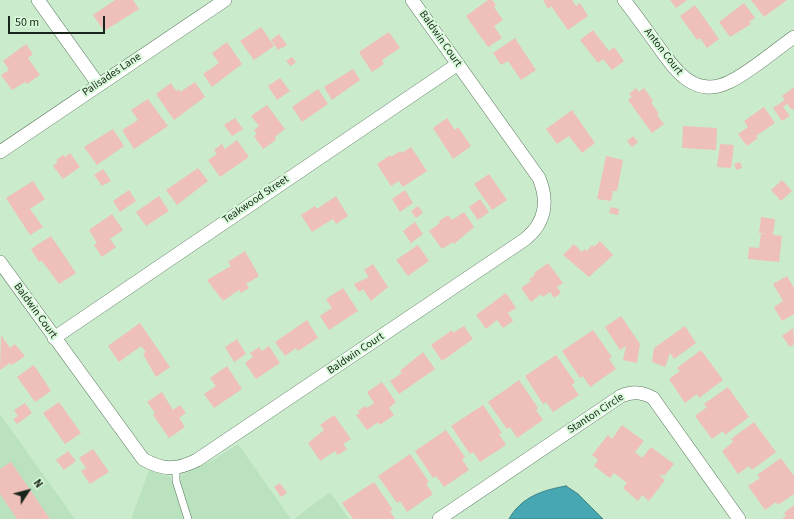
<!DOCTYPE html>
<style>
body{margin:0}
#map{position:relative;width:794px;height:519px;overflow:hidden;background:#caeccd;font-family:"Source Sans 3",sans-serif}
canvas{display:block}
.north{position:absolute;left:8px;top:471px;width:40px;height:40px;-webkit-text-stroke:3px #d8fada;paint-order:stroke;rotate:54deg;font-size:11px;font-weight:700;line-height:16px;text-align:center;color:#19251a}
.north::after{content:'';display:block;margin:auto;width:14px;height:18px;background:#19251a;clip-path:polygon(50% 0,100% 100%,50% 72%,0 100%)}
.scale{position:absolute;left:8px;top:16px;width:97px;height:18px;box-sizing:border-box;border:2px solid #19251a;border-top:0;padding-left:5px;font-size:12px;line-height:14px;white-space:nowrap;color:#19251a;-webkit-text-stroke:3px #d8fada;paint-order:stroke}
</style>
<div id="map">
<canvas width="794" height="519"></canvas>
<div class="north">N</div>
<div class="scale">50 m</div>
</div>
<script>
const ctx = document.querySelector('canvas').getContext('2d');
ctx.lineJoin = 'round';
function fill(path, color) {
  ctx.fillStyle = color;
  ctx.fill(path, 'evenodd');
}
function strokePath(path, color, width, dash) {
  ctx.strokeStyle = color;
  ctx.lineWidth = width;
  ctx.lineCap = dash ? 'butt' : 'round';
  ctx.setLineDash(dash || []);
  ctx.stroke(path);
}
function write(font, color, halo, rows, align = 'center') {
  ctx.font = font + ' "Source Sans 3",sans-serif';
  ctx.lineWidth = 4;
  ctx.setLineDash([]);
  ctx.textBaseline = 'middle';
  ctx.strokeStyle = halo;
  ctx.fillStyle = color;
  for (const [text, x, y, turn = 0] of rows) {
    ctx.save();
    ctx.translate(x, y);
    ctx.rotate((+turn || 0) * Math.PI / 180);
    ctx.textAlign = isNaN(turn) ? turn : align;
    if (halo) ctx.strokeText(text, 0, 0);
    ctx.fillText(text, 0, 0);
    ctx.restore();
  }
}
fill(new Path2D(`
 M0,414L75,519H0Z
 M238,444L291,519H131L149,470L170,477L182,475L215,459Z
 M330,492L349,519H294Z`), '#bbe2be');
const water = new Path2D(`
 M566,486L578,494L603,519H509C521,497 543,490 566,486Z`);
fill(water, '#47a8b4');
strokePath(water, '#398186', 1);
fill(new Path2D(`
 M115,0H133L139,9L104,31L93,15Z
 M488,0H492L496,5L494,7L503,20L494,26L502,38L488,47L466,16Z
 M543,0H572L576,6L580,3L588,16L568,30L551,6L548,9Z
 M670,0H687L676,8Z
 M751,0H787L764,17Z
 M744,3L755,18L749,22L751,24L730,37L719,22Z
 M695,5L719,39L707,48L700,38L697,40L680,16Z
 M261,27L274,46L254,60L240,41Z
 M593,30L609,51L614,47L624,61L612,70L603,59L598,63L580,40Z
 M389,32L400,48L382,60L384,64L372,72L359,52Z
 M279,34L287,45L278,50L271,40Z
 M515,38L536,70L521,80L508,61L501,65L493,53Z
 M227,42L242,64L212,87L203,74L219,63L212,53Z
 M26,44L33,54L28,58L40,75L27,84L25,82L12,90L1,75L9,70L3,61Z
 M292,57L296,62L291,66L286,61Z
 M353,69L360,80L332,100L324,87Z
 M280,78L290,91L277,100L268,86Z
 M195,82L205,97L174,120L156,94L171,83L176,91L179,89L180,92Z
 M794,87V108L792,110L787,104L783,107L790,116L782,121L773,108L785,100L782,96Z
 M636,88L639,92L644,88L653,101L651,102L659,114L657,115L664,124L652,133L628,100L632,97L629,94Z
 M318,89L328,104L302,122L292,107Z
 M148,99L168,126L134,149L122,130L138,120L131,110Z
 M267,105L285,129L275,137L276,140L263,149L254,136L257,134L254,130L259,126L251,116Z
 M764,107L775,123L756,136L758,138L747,146L738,134L748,127L744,121Z
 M572,110L595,143L582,153L569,136L557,144L546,129Z
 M235,118L243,129L232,136L224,125Z
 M447,118L455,130L458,127L471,146L453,159L433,128Z
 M683,126L717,128L716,150L682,148Z
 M113,129L124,146L97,165L84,147Z
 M633,136L638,142L632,147L627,141Z
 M237,140L249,157L220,177L208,160L217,154L214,150L222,144L225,149Z
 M720,144L734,145L731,168L717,167Z
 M411,147L427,171L403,187L399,181L391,186L377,164L390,155L391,157L400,151L402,153Z
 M70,153L80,167L63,179L53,166L58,162L56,160L63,155L65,157Z
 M606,156L623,160L617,191H613L611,201L597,199Z
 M740,162L742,168L736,170L734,164Z
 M198,168L208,181L177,205L166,190Z
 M103,169L111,181L102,186L94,175Z
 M489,174L507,200L492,210L474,184Z
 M782,180L792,191L781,201L771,190Z
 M33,181L45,199L30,209L43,227L30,235L6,198Z
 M129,190L136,201L120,212L113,201Z
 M405,190L413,203L400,212L392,199Z
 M159,196L169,211L146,226L136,212Z
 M336,196L348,216L336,224L333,219L312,232L301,215L315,206L317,209Z
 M480,199L489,212L478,220L469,207Z
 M418,206L423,213L416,218L411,211Z
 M611,207L619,209L618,215L609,213Z
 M464,212L474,227L454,244L453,242L442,249L429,231L440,223L439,221L448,215L452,220Z
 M112,214L123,230L110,239L116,247L102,257L94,245L97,243L89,230Z
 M761,217L775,219L773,235L782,236L779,262L748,259L749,247L759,248L761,234H767L759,233Z
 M415,222L423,234L411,243L403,231Z
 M51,236L76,273L59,284L42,261L39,262L31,249Z
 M600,241L613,255L589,277L563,255L574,244L582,252L585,249L587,251L592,245L594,247Z
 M418,245L429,261L408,276L396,260Z
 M245,251L259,276L246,284L249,288L241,293L239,290L223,301L207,280L231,266L228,262Z
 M548,263L563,283L557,287L561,293L554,298L550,292L543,297L541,294L531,302L521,288L531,281L529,279L535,275L534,273Z
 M373,264L388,287L371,301L363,289L359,292L354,284L369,277L364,270Z
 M787,276L794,288V314L782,321L774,307L783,301L773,284Z
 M343,288L358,311L329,330L320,316L332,308L326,299Z
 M506,293L516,308L508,313L513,321L503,328L497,320L486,329L476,315Z
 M621,316L640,344L637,363L623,360L626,346L620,350L605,327Z
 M307,320L318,338L298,351L296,348L285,356L275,342Z
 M140,323L170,367L156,377L143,354L146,352L141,346L119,362L108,346Z
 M464,326L473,339L442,361L431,345L452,330L453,333Z
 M685,326L696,343L674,359L670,353L665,367L652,362L654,348Z
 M793,328L794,344L790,347L782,336Z
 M593,330L612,357L609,359L616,369L590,387L583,376L580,378L562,351Z
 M1,335L10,348L15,344L25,356L12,365L10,363L0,370Z
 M237,339L246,354L234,362L225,347Z
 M269,346L280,363L256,379L245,363L253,357L250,353L259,347L262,351Z
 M701,350L723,380L699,398L697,394L685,403L669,379L680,371L677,368Z
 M423,352L435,369L399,394L390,381L402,373L400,371Z
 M556,355L575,382L572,385L579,395L553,412L546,402L543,404L525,376Z
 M34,365L51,391L35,402L17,377Z
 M227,366L242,389L214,408L204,394L216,386L210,378Z
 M519,380L538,408L536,410L543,420L517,438L510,427L507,429L488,402Z
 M382,382L396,402L389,408L394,415L380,425L378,422L367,430L356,415L360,413L358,411L365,406L367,408L374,403L367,392Z
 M728,387L749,417L725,435L723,431L712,439L695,416L707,407L704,404Z
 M162,392L173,410L180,405L186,413L179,418L185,427L169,438L153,415L155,413L147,402Z
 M59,402L81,433L65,444L43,413Z
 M25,403L32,413L17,424L13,419L18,416L14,410Z
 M483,405L502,433L499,434L506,445L480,462L473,452L470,454L451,426Z
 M334,415L351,439L343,444L347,449L338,455L335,451L320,461L308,443L324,430L320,425Z
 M754,422L776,452L752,470L749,466L738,474L722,451L733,442L731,439Z
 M622,425L644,441L635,452L642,458L651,447L674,464L664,476L662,474L660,476L665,480L649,501L642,495L638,501L623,488L627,483L614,473L610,478L594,466L598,460L592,455L608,435L612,439Z
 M446,430L465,457L462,459L469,470L444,487L436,476L433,478L415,451Z
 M93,449L109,472L90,484L81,471L86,468L79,458Z
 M68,451L76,461L64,470L56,460Z
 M410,454L429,482L426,484L433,494L407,512L400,501L397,503L378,476Z
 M781,458L794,476V494L778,505L776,502L765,510L748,486L760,478L757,475Z
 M11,462L50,519H17L0,494V469Z
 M374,482L393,510L390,511L395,519H353L342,503Z
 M280,483L287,493L281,497L274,487Z
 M794,505V519H782L786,516L784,513Z`), '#efbfb9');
const lane = new Path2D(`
 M176,468V481L188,519`);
const street = new Path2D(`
 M38,0L98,84
 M624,0C635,14 645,28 655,42C673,67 693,100 729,82C749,73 775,50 794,37
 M0,152L225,0
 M0,262L143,459C164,471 177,470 197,460L524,240C545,224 549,202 539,178L412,0
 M54,338L458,64
 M439,519L621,396C633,391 642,392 653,398L739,519`);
strokePath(lane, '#58765b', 8);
strokePath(street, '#58765b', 14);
strokePath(lane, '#fff', 7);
strokePath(street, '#fff', 13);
write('11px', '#19251a', '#d8fada', [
 ["Baldwin Court",440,39,55],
 ["Anton Court",663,52,52],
 ["Palisades Lane",112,75,-34],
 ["Teakwood Street",256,200,-34],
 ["Baldwin Court",35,311,54],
 ["Baldwin Court",356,354,-34],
 ["Stanton Circle",596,414,-33]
]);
</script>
